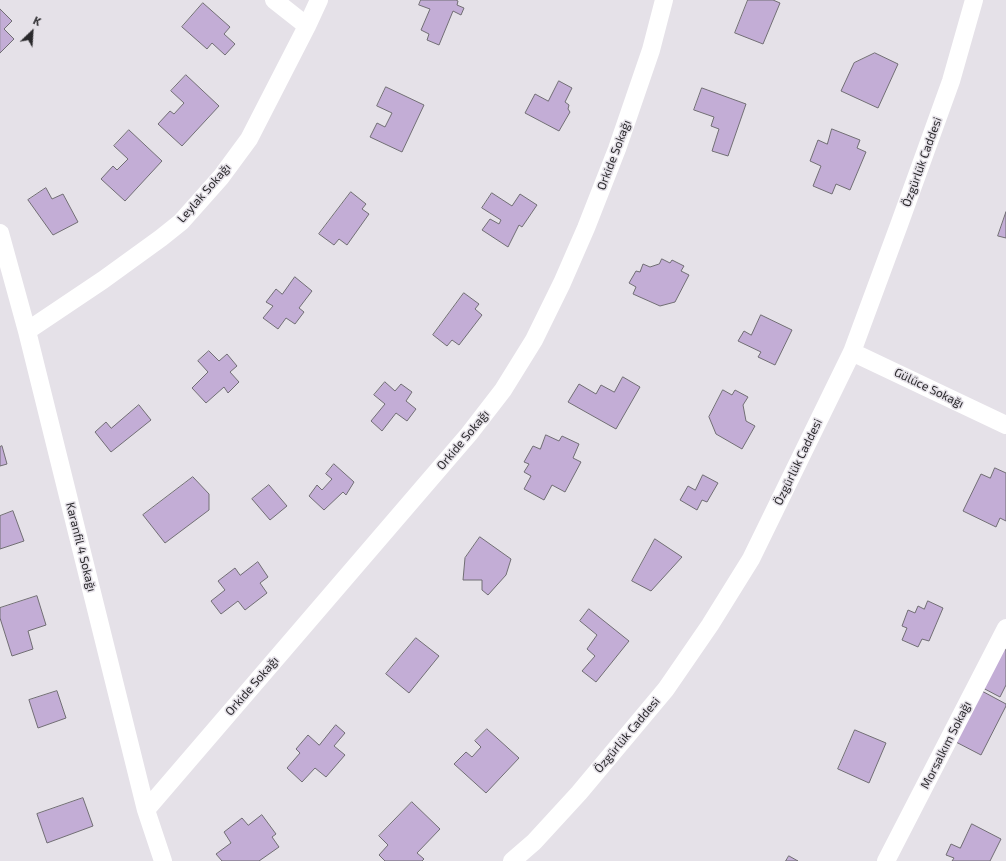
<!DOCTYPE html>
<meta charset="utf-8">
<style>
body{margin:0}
#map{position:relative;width:1006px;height:861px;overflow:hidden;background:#e5e1e8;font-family:"Exo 2",sans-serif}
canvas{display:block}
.north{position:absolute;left:12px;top:12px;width:40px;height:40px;-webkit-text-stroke:3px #e5e1e8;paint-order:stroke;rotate:25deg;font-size:11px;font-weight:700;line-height:16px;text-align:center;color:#2a292c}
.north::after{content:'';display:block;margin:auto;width:14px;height:18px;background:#2a292c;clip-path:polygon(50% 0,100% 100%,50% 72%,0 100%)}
</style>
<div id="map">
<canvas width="1006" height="861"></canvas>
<div class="north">K</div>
</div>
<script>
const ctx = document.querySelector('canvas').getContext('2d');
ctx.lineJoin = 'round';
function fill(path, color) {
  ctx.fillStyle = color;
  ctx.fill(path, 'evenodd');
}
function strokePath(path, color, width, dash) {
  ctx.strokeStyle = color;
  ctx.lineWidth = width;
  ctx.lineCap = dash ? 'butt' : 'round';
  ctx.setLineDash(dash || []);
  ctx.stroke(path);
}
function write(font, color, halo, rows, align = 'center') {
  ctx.font = font + ' "Exo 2",sans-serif';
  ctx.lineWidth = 3;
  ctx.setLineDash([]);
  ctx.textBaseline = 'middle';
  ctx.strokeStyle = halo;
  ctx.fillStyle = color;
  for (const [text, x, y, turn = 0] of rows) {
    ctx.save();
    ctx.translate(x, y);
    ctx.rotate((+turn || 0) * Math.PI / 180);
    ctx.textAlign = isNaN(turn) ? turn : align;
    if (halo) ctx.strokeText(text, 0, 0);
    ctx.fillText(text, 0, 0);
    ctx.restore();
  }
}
const building = new Path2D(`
 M421,0H456L458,1L457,5L464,8L461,15L453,11L439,45L427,40L429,34L421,30L430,9L419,5Z
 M748,0H773L780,3L763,44L735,33Z
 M203,3L230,27L224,34L235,44L225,55L212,43L207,49L182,27Z
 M0,9L12,21L4,29L14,39L0,53Z
 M875,53L898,64L878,108L841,91L854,63Z
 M186,75L219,106L182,146L158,124L170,111L174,114L184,103L171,91Z
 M559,81L572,88L565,102L569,105L568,109L570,112L559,131L525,113L535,94L548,101Z
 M386,87L424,105L402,152L370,137L377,123L385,127L392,113L377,106Z
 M702,88L746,104L728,156L712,151L719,129L711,126L714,117L694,110Z
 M832,129L860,140L857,148L866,152L850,190L836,184L832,194L813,186L821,166L810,161L818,140L827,144Z
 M129,130L162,161L125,201L101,179L113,166L117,170L128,159L114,146Z
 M46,188L52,199L63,194L78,222L53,235L28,200Z
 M351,192L366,204L362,209L369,214L347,245L339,239L334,245L319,234Z
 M492,193L512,206L520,194L537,205L522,227L519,225L508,247L482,230L490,219L499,224L501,220L482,208Z
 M1006,212V238L998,236Z
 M662,259L670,263L672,260L684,266L681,271L689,275L675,302L660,306L633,294L636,287L629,283L636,271L640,272L643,264L650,267L659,264Z
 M295,277L312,291L299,308L304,312L295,324L286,318L278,329L263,318L273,306L266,302L276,289L282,294Z
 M464,293L479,304L475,309L482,315L459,345L452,340L447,346L433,335Z
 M761,315L792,330L775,365L758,357L761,352L738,341L744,331L751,335Z
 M209,351L219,361L227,354L237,366L230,372L239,382L228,393L224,387L206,403L192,388L208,372L198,361Z
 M623,377L640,387L616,429L568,402L579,384L596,394L601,385L614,392Z
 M385,382L395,391L401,384L412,392L406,401L416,409L407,421L396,413L382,431L371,421L385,404L374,395Z
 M723,390L732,395L735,390L748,397L743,405L746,421L755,426L742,449L716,434L709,417Z
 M139,405L151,420L111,452L95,432L106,422L111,428Z
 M546,435L559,441L562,436L579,444L573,458L581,462L565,492L552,485L544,500L524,489L531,476L524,472L529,464L524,462L533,446L540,449Z
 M2,446L7,464L0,466V447Z
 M334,464L354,482L346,495L343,492L324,510L309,496L317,485L322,490L332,479L326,474Z
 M995,468L1006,473V521L1000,518L996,527L963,511L981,474L990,478Z
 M703,475L718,483L707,502L702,500L697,510L680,500L688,486L695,490Z
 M193,477L209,494V510L165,543L143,515Z
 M269,485L287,506L270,520L252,499Z
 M13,511L24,541L0,549V516Z
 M480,537L511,559L506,575L488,595L482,590V580H463L465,558Z
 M655,539L682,557L651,591L632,581Z
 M258,562L268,577L260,583L267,593L245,610L238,601L221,614L211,601L225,590L218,581L235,568L240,575Z
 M37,596L46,625L28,631L33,649L12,656L0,618V608Z
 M928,601L943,608L929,641L922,639L918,647L902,640L907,628L902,626L908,610L915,613L918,606L924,609Z
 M589,609L629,641L596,682L582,671L595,656L587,649L597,635L580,621Z
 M416,638L439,656L409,693L386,674Z
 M1001,648L1006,650V685L1000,697L981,687Z
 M980,690L1006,704V706L981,755L954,741Z
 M57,691L66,718L38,728L29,700Z
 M336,725L345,733L334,746L345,755L326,777L315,768L302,782L287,768L300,753L296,749L308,735L319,745Z
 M487,729L519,758L486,793L454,764L466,752L472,757L481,747L475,741Z
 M855,730L886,743L869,783L838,769Z
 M83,798L93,826L47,843L37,814Z
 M412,802L440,829L417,853L424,859L422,861H385L379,855L388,845L379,836Z
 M262,815L276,834L272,837L279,847L259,861H222L216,854L231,843L224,832L242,818L248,825Z
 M972,824L1001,839L990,861H952L954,858L946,855L951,844L960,848Z
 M789,856L798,861H786Z`);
fill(building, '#c3add6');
strokePath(building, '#716e74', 1);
strokePath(new Path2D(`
 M274,0L307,26
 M0,233L27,331L146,810L163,861
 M27,331L103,280L161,238L181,222L221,177L249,139L307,26L319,0
 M852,352L1006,425
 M146,810L469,434L503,390L534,340L562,283L586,228L617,149L651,50L664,0
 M512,861L534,842L579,793L666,689L710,625L751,559L852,352L899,225L951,81L974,0
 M886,861L1006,628`), '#fff', 18);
write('12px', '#2a292c', '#e5e1e8', [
 ["Orkide Sokağı",614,155,-69],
 ["Özgürlük Caddesi",922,162,-70],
 ["Leylak Sokağı",204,193,-49],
 ["Gülüce Sokağı",929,388,26],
 ["Orkide Sokağı",463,440,-50],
 ["Özgürlük Caddesi",798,462,-64],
 ["Karanfil 4 Sokağı",81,547,76],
 ["Orkide Sokağı",252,686,-49],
 ["Özgürlük Caddesi",627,735,-50],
 ["Morsalkım Sokağı",946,745,-63]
]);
</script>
